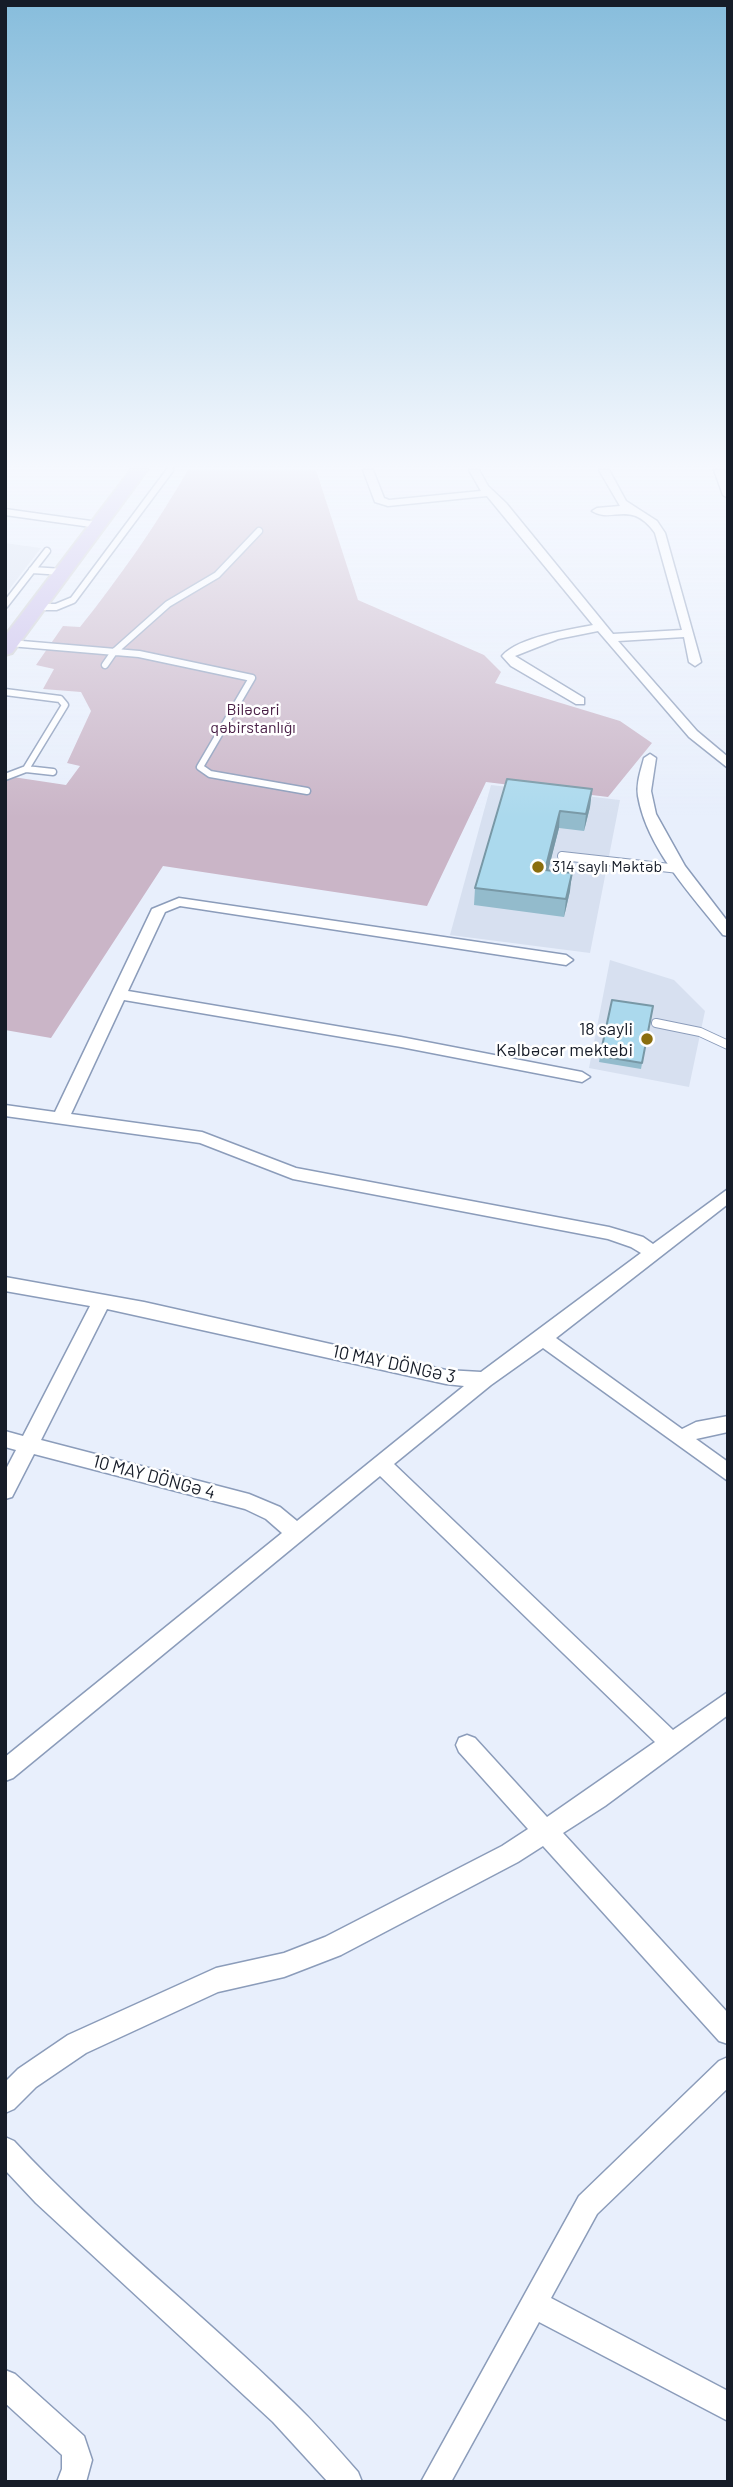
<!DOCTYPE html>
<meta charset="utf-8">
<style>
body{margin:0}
#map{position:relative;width:733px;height:2487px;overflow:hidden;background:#e8effc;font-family:Barlow,sans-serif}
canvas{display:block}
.frame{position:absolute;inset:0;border:7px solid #161c28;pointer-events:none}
</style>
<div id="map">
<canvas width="733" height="2487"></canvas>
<div class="frame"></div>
</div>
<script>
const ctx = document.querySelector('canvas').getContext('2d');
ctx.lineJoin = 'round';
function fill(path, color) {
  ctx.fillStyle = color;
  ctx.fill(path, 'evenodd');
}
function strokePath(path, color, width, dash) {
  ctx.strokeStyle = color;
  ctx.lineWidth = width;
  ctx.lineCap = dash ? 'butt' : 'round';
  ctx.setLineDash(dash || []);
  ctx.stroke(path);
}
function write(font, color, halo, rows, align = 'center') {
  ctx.font = font + ' Barlow,sans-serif';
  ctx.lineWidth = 5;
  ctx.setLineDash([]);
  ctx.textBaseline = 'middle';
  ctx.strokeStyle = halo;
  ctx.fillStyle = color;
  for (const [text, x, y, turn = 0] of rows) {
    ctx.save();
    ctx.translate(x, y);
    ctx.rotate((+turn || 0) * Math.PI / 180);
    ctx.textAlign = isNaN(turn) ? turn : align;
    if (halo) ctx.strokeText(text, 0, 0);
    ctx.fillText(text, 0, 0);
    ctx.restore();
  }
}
fill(new Path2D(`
 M5,543L41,548L5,595Z
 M491,785L620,800L590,953L450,935Z
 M610,960L674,980L705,1011L689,1087L589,1068Z`), '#d7e0f0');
fill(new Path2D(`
 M188,470H316L358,600L484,655L501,672L495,683L620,721L652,743L608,797L486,782L427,906L163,866L51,1038L5,1030V782L13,777L66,785L80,766L67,763L91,711L81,692L43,689L54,669L36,665L63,626L80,627C120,577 156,525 188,470Z`), '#cab5c7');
const laneFar1 = new Path2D(`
 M32,570L63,572
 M5,605L47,551
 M36,607H56L73,600L170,470
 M10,643L139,654L252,678L200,767L210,774L307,791
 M105,665L114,652L168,604L217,575L259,531
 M5,692L60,699L65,705L26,769
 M5,777L26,769L53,772`);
const lane = new Path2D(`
 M562,856L679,869
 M656,1023L700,1032L728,1045`);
const street = new Path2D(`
 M363,470H373L384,498L389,500L481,491L469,470H479L488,486L506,503L613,634L682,630L655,533C631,499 612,524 592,511L597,508L620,506L599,470H609L626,501L657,521L665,533L701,662L695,666L689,662L684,637L618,641L697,731L728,757V768L689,737L598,631L558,639L515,656L584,698V704H576L511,666L502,656C518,637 569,630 593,625L487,496L388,506L375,502Z
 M714,470H724L728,480V498L723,495Z
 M5,509L98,522L103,525L98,528L5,515Z
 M650,754L656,758L651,791L656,814L685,866L728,922V936L723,935C691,894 647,849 638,796C636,783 641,770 644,758Z
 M179,898L566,955L573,960L566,965L180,906L165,912L128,991L401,1037L582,1072L590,1077L582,1082L401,1047L124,1000L71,1114L202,1132L296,1168L609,1227L643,1237L653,1244L728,1189V1204L556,1338L682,1429L696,1422L728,1416V1432L696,1439L728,1462V1481L543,1348L491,1385L394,1464L673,1730L728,1692V1715L605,1806L563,1833L728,2013V2044L719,2041L543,1846L518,1862L341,1955L284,1977L218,1992L86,2053L36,2087L14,2109L5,2113V2082L18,2069L68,2035L216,1968L284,1953L325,1937L502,1846L528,1829L459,1752L456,1745L459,1738L467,1735L475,1738L547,1817L655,1742L380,1476L13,1778L5,1781V1757L282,1533L266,1519L245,1509L34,1454L12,1497L5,1499V1471L16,1450L5,1447V1431L23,1436L90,1306L5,1291V1277L144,1302L446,1370L481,1372L641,1253L631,1247L608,1239L293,1179L200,1143L5,1116V1105L55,1112L152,909ZM107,1309L446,1384L464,1386L297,1521L280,1507L249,1494L41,1440Z
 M728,2057V2088L597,2214L551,2298L728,2391V2421L539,2322L451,2482H421L579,2196L719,2061Z
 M5,2137L14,2141C101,2235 202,2313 293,2402C316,2424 337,2448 358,2472L362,2482H328L273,2422L36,2203L5,2170Z
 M5,2370L15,2374L84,2436L92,2460L86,2482H57L62,2469V2455L5,2403Z`);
const primary = new Path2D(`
 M131,470H147L12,653L5,655V636Z`);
strokePath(laneFar1, '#8b9cba', 9);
strokePath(lane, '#8b9cba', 10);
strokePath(street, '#8b9cba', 3);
strokePath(primary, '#cccdd0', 4);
strokePath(laneFar1, '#fff', 6);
strokePath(lane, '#fff', 8);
fill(street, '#fff');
fill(primary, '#c8bbe9');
fill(new Path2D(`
 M507,779L592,789L590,807L584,831L559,828L548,870L570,891L564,917L474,905L475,888Z
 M653,1006L641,1069L599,1062L600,1056Z`), '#93bbcc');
fill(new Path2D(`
 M592,789L590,807L584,831L586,814Z
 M560,811L559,828L544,887L545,870Z
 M572,873L570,891L564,917L566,899Z`), '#7898a6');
const building = new Path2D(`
 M507,779L592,789L586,814L560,811L545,870L572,873L566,899L475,888Z
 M612,1000L653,1006L642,1063L600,1056Z`);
fill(building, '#abd9ed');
strokePath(building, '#7898a6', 2);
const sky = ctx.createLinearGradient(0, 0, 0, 818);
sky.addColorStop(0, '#87bddc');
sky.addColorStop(0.57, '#f5f8fe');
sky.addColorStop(1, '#f5f8fe00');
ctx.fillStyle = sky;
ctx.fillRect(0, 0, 733, 818);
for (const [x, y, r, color] of [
 [538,867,7,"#8a6e0e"],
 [647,1039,7,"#8a6e0e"]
]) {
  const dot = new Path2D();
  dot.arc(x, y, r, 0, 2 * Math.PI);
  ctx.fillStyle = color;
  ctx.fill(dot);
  strokePath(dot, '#fff', 2.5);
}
write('16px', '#4a2047', '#fff', [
 ["Biləcəri",253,710],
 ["qəbirstanlığı",253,728]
]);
write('16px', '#161c28', '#fff', [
 ["314 saylı Məktəb",552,867]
], 'left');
write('18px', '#161c28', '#fff', [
 ["18 sayli",633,1029],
 ["Kəlbəcər mektebi",633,1050]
], 'right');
write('18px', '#161c28', '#fff', [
 ["10 MAY DÖNGƏ 3",394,1364,12],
 ["10 MAY DÖNGƏ 4",154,1477,15]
]);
</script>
